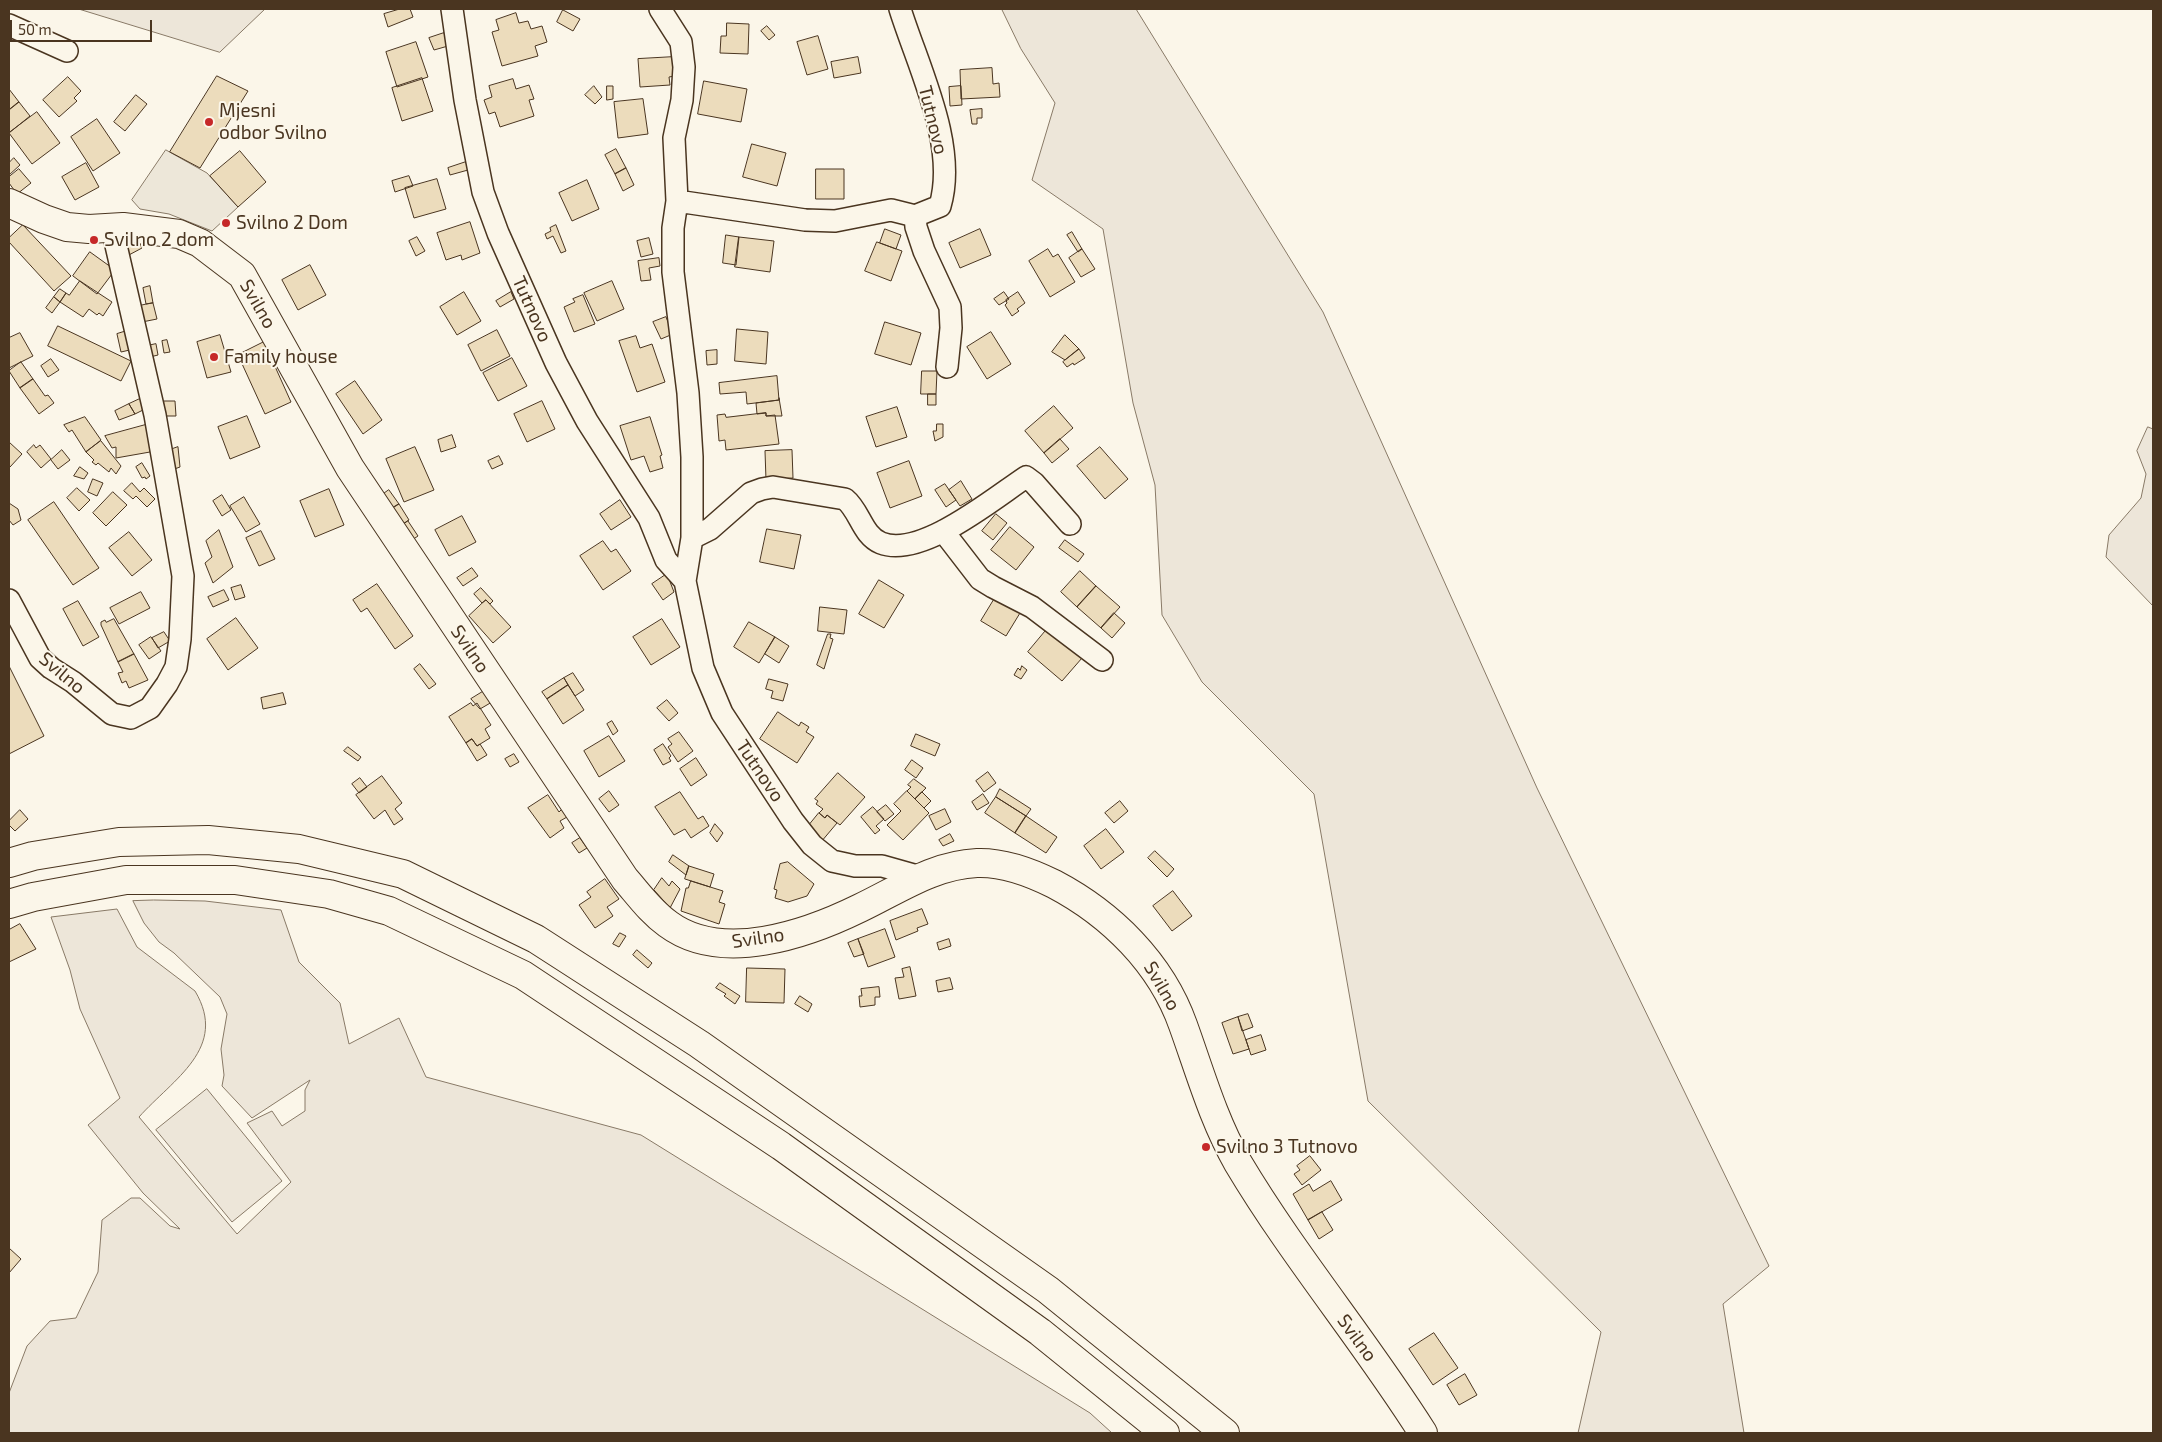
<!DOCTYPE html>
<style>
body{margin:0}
#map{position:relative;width:2162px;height:1442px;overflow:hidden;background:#fbf6e9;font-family:"Exo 2",sans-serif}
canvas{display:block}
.frame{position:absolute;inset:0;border:10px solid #4a3520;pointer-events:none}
.scale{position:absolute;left:10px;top:20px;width:142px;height:22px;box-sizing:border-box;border:2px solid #4a3520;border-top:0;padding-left:6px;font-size:15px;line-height:18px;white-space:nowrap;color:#4a3520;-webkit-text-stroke:4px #fbf6e9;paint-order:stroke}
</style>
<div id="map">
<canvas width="2162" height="1442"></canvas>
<div class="frame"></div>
<div class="scale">50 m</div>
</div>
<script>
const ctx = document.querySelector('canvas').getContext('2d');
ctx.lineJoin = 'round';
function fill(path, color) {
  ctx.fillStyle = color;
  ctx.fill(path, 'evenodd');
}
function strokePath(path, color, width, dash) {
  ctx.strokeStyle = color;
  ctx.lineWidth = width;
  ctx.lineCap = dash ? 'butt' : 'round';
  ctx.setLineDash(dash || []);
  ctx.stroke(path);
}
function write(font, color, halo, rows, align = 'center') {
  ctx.font = font + ' "Exo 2",sans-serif';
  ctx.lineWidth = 4;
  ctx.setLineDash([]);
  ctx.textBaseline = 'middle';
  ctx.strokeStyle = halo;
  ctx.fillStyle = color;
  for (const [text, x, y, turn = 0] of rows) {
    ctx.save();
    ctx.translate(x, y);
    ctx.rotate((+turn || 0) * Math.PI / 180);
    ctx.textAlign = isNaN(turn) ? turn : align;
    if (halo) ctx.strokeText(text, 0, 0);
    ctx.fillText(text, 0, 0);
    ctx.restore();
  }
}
const green = new Path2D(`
 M79,9H265L220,52Z
 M1002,9H1136L1323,312L1537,788L1769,1266L1723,1304L1744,1433H1578L1601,1332L1368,1101L1314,794L1202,682L1162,615L1155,485L1133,403L1103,229L1032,180L1055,103L1021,49Z
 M2148,427L2153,429V606L2106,557L2109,535L2141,498L2146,474L2137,451Z
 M154,900L205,901L281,910L299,962L340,1003L349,1044L399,1018L426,1077L641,1135L1090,1413L1112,1433H9V1393L27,1346L50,1321L76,1318L98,1272L102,1220L131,1198H140L170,1226L180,1229L143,1193L88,1125L120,1098L80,1009L70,970L51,917L117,909L137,947L195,991C229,1048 173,1079 139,1117L237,1234L291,1182L247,1123L272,1111L282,1126L305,1111V1090L310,1080L252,1118L222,1086L224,1075L221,1049L227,1014L220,997L174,953L159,942L144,923L133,901Z
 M207,1089L282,1181L232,1222L156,1130Z`);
fill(green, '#ede6d9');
strokePath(green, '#887966', 1);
const parking = new Path2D(`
 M166,150L207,173L238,207L212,231L169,214L140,209L132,200Z`);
fill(parking, '#ede7d9');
strokePath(parking, '#887966', 1);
const building = new Path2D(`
 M400,9H410L413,17L388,27L384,14Z
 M563,10L580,19L573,31L557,22Z
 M516,13L519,23L528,21L531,29L542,26L547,42L535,46L538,56L502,66L492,32L499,30L496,20Z
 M727,23L749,24L748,54L720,53L721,36H726Z
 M767,26L775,35L769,40L761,31Z
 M444,33L448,46L434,50L429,38Z
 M818,36L828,69L807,75L797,42Z
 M416,42L428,77L397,87L386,52Z
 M674,57L675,76L669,77L670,85L640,87L638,59Z
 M858,57L861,73L834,78L831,62Z
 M992,68L993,84L999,83L1000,97L961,99L960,70Z
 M217,76L248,91L200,168L170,152Z
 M68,77L81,91L74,98L77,101L59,117L43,100Z
 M422,78L433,111L402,121L392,88Z
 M513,79L516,89L529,85L534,99L529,100L534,116L500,127L495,112L489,114L484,100L492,97L489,86Z
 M704,81L747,89L741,122L698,114Z
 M594,86L602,97L595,104L585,95Z
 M607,86H613V99L607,100Z
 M961,86L962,105L950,106L949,87Z
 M9,89L19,102L9,110Z
 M136,95L147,104L125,131L114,122Z
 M643,99L648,134L618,138L614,102Z
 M19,102L30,116L9,133V110Z
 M982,109V118H977V124H972L970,110Z
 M37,112L60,143L32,164L9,133Z
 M97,119L120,153L93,171L71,137Z
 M752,144L786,153L777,186L743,177Z
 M616,149L626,168L615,174L605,155Z
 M240,151L266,182L238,207L210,176Z
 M14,158L20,165L9,175V163Z
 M466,162L468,170L450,175L448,168Z
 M86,163L99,187L75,200L62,177Z
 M626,168L634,185L623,191L615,174Z
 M19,169L31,183L17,194L9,183V177Z
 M816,169H844V199H816Z
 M409,176L413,186L395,192L392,181Z
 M437,179L446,209L414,218L405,188Z
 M587,180L599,209L572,221L559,193Z
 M470,222L480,253L462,260L461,255L446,260L437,233Z
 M23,225L71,276L54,291L9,242V238Z
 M556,225L566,251L561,253L553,236L547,239L545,234L551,231L550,228Z
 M885,229L901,235L896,249L880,243Z
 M980,229L991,255L960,268L949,243Z
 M1072,232L1082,249L1078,252L1067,235Z
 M726,235L739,237L736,265L723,263Z
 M417,237L425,251L416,256L409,241Z
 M739,237L774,241L770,272L735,267Z
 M649,238L653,254L641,257L637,241Z
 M138,239L142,248L127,256L123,247Z
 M877,242L902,251L891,281L865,271Z
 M1048,249L1053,257L1058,254L1075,282L1050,297L1029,261Z
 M1082,249L1095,269L1081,277L1069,258Z
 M90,252L115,270L97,294L73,276Z
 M659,258L660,266L649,268L651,280L641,281L638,261Z
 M310,265L326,295L298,310L282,280Z
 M80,281L112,302L103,316L99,313L97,315L89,309L83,317L60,302L66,293L69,295Z
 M612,281L624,309L597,321L584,293Z
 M150,286L153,303L146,304L143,288Z
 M60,289L66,293L60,302L54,297Z
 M464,292L481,321L457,335L440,307Z
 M511,292L514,299L500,307L496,301Z
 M1004,292L1009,299L999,305L994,299Z
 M1018,292L1025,303L1017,309L1019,311L1012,316L1005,305L1007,303L1006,300Z
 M583,295L595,324L574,332L564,307L575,302L573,299Z
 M54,297L60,302L52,313L46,308Z
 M153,303L157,319L142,322L139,306Z
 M666,317L673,334L661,339L653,322Z
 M885,322L921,333L911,365L875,354Z
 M58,326L131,361L121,381L48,346Z
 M737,329L768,332L766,364L735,361Z
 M130,330L134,349L121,352L117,334Z
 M497,330L510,356L481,371L468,345Z
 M991,332L1011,364L987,379L967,347Z
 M20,333L33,356L9,368V338Z
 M220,335L231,372L207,378L197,342Z
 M1065,335L1079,349L1065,360L1052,352Z
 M636,336L640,348L652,344L665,382L637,392L619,341Z
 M167,340L170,352L164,353L162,341Z
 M264,342L291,402L265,414L238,355Z
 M156,344L158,355L150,357L147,346Z
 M1079,349L1085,358L1074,365L1073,363L1067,367L1063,362Z
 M717,350V364L707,365L706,351Z
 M512,358L527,386L498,401L483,373Z
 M51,359L59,370L48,377L41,366Z
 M21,362L33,379L20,388L9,371Z
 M922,371H937L936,394H921Z
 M777,376L779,400L747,404L746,392L720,394L719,383Z
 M33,379L45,396L48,395L54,403L39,414L20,388Z
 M355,381L382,420L363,434L336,394Z
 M928,394H936V405H928Z
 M144,397L147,408L135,414L129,404Z
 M779,398L782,416H766V413L757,414L756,403L779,400Z
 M164,401H175L176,416H164Z
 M542,401L555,429L527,442L514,414Z
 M129,404L135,414L119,420L115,411Z
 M1054,406L1073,428L1044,453L1025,431Z
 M897,407L907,437L876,447L866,417Z
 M766,413V416L775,415L779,444L726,450L725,440L719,441L717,415L725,414L726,417Z
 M247,416L260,447L230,459L218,427Z
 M85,417L101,440L86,452L72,430L69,432L64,425Z
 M650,417L662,455L660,456L663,468L650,472L644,456L631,460L620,426Z
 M149,424L150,452L116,458V447L112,448L105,436Z
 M937,424H943V437L935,441L933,431H936Z
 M452,435L456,447L441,452L438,440Z
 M1060,439L1069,449L1052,463L1044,453Z
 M101,441L121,466L116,474L111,468L109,472L98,463L96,465L92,462L94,460L86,452Z
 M9,442L22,454L10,467H9Z
 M34,445L36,448L40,445L51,459L41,468L27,452Z
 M178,447L180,467L169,471L167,451Z
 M415,447L434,490L404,502L386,459Z
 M1100,447L1128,479L1105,499L1077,466Z
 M62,450L70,460L58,469L51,460Z
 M792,450L793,478L766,480L765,451Z
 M499,456L503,464L492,469L488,461Z
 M909,461L922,496L890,508L877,473Z
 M142,463L150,476L146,479L145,477L142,478L136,467Z
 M80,467L88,473L84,479L74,476Z
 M93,479L103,483L97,496L88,492Z
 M961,481L972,499L960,506L949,490Z
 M132,483L140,492L144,488L155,499L147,507L136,496L133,499L124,491Z
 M945,484L956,500L946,507L935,490Z
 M77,488L90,500L79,511L67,498Z
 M329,489L344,525L315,537L300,501Z
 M389,490L399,504L391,509L382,495Z
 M113,492L127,505L106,526L93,513Z
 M222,495L231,510L222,516L213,501Z
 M244,497L260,524L246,532L230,506Z
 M620,500L631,517L611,530L600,514Z
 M54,502L99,568L73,585L28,520Z
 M9,503L18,509L21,520L13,525L9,520Z
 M399,504L409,520L402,525L391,509Z
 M996,514L1007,523L993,540L982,531Z
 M462,516L476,542L449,556L435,530Z
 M408,521L418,536L412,540L402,525Z
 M1010,527L1034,547L1016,570L991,550Z
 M767,529L801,535L794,569L760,562Z
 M219,530L233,567L213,583L205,563L212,557L206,541Z
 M261,531L275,559L259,566L246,538Z
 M129,532L152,560L132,576L109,548Z
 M1065,540L1084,554L1078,562L1059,548Z
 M603,541L611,552L616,549L631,571L603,590L580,556Z
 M472,568L478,576L463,586L457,578Z
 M1080,571L1096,586L1077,607L1061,592Z
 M667,574L674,592L663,600L652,584Z
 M879,580L904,595L884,628L859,614Z
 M377,584L413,636L395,649L367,608L361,612L353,600Z
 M241,585L245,597L235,600L231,588Z
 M1096,586L1120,607L1101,628L1077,607Z
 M481,588L493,601L490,604L486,600L482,603L474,594Z
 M224,590L229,600L213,607L208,597Z
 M141,592L150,608L119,624L110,608Z
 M995,598L1020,613L1006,636L981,621Z
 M486,600L511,627L493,643L469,616Z
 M78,601L99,637L83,646L63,609Z
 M820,607L847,610L844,634L818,631Z
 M1114,613L1125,623L1112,638L1101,628Z
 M236,618L258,648L228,670L207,639Z
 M114,619L134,654L118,662L101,625V622L105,620L106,622Z
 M662,619L680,647L651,665L633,637Z
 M749,622L775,637L759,663L734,647Z
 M1048,628L1082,658L1062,681L1028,652Z
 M164,632L170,641L158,648L152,638Z
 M828,634H831L830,638L833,639L824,669L817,665Z
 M151,637L161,651L149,659L139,645Z
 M775,637L789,646L779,663L765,654Z
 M134,654L148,680L129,688L126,681L122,683L118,673L123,672L118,662Z
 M420,664L436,684L429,689L414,669Z
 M9,666L44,736L9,754Z
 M1022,666L1027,670L1021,679L1014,675L1018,668L1020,670Z
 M573,673L584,690L575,696L564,678Z
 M564,678L568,685L547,699L542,692Z
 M769,679L788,684L783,701L771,698L773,691L766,689Z
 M568,685L584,710L563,724L547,699Z
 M484,691L492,702L480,709L471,699Z
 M283,693L286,704L263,709L261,698Z
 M667,700L678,713L669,721L657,708Z
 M471,703L473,706L477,703L491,725L485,729L490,738L477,746L472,739L466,743L449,717Z
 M778,712L799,726L801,722L809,727L806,732L814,737L797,763L760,739Z
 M612,721L618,731L613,735L607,724Z
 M679,732L693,751L678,762L668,747L672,744L668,739Z
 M916,734L940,744L935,756L911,746Z
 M609,736L625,761L599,777L584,751Z
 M472,739L477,746L480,744L487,755L477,761L466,743Z
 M663,744L671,756L669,758L671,761L663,765L654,750Z
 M348,747L361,757L358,761L344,751Z
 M514,754L519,762L510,767L505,759Z
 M696,758L707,775L691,786L680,769Z
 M912,760L923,768L916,778L905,770Z
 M988,772L996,783L984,792L976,781Z
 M838,773L865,797L840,825L827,815L825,818L819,813L823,809L816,804L818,801L815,799Z
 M382,776L402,803L395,809L403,819L394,825L385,810L374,819L356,795Z
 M360,778L367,787L359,793L352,784Z
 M914,779L926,788L915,799L907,791L911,787L908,785Z
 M1000,789L1031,809L1026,816L996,797Z
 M609,791L619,805L609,812L599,799Z
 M907,791L929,813L903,840L887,825L901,811L894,804Z
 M680,792L698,819L703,816L709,826L691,838L685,829L674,835L655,807Z
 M922,792L931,801L924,808L915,799Z
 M983,794L989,803L977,810L972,802Z
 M548,795L559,812L562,809L567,817L560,821L564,828L550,838L528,808Z
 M996,797L1026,816L1015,833L985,813Z
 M1120,801L1128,811L1114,823L1105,813Z
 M886,805L894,814L885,821L877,812Z
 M873,807L884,819L876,826L880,830L875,834L861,817Z
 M945,809L951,822L936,830L929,816Z
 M20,810L28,819L15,831L9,825V821Z
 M819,813L825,818L827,815L837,823L821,842L806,829Z
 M1026,816L1057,837L1046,853L1015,833Z
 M715,824L723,833L717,842L710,833Z
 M1106,829L1124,852L1101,869L1084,846Z
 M950,834L954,841L943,846L939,840Z
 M580,838L587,848L579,853L572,843Z
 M1155,851L1174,869L1167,877L1148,858Z
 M673,855L689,866L686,875L669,862Z
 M788,862L814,884L807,896L788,902L775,898L777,890L774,889L780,864Z
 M689,866L714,874L710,887L685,879Z
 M662,878L669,886L672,881L680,889L670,908L654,890Z
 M605,879L619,899L607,907L613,916L595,928L579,905L591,897L587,892Z
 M691,881L723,891L719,902L725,904L719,924L681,911L686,888H688Z
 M1173,891L1192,916L1172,931L1153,906Z
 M922,909L928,924L917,928L918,931L896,940L890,921Z
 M20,924L36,949L9,962V930Z
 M885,929L895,957L868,967L858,939Z
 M620,933L626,936L619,947L613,944Z
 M858,939L864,954L854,957L848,943Z
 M949,939L951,946L939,950L937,943Z
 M637,950L652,963L648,968L633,955Z
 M910,967L916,996L899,999L895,978L904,977L902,969Z
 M747,968L785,969L784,1003L746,1002Z
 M950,978L953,989L938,992L936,981Z
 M720,983L740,996L735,1004L724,996L726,994L716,988Z
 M879,987L880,997H875V1005L860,1007L859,996H862L861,989Z
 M800,996L812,1004L808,1012L795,1004Z
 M1248,1014L1253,1027L1242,1031L1238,1017Z
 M1238,1017L1249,1049L1233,1054L1222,1023Z
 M1261,1035L1266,1050L1251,1055L1246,1040Z
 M1310,1156L1321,1170L1302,1185L1294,1174L1300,1170L1297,1166Z
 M1331,1181L1342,1200L1308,1220L1293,1194L1309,1184L1313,1191Z
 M1322,1212L1333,1230L1319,1239L1308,1220Z
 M9,1248L21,1259L9,1273Z
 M1434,1333L1458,1368L1433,1385L1409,1349Z
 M1465,1374L1477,1395L1459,1405L1447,1385Z`);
fill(building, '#ecdcbc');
strokePath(building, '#4a3520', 1);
const minor = new Path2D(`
 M452,9L465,100L483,192L498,233L556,363L587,421L649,518L666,560L685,581L703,668L722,713L793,821L812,845L832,861L855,866H882L921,877
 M660,9L681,42L684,67L682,100L674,138L677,201L673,228V272L688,393L692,457V538L685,581
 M9,25L67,51
 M677,201L805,220L835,221L891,210L915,216L940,206C958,145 918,67 900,9
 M915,216L916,227L924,251L950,307L951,328L947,367
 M943,531L980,579L993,587L1032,607L1102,660
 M692,538L710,529L751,493L762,489L773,487L845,499C860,511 862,535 881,543C921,559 994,498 1026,477L1034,483L1070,524
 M9,600L40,658L51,668L73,682L112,714L131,718L150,708L167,684L176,667L180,639L183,576L155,415L112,228`);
const major = new Path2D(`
 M9,203L44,219L67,227L89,229L123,227L179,234L200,243L242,275L350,468L625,879C639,895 651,912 668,924C722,964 807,934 860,908C898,890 933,865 977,863C1004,862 1030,872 1054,884C1111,914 1161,963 1183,1025C1200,1072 1213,1119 1238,1163C1294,1257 1365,1341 1423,1433`);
const highway = new Path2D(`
 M9,863L33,856L119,842L208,840L299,849L403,874L536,939L699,1044L1048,1290L1225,1433
 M9,904L33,897L126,880H235L329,894L389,911L523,975L781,1146L1040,1332L1165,1433`);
strokePath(minor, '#4a3520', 24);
strokePath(major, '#4a3520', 30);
strokePath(highway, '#4a3520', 30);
strokePath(minor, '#fbf6e9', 21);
strokePath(major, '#fbf6e9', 28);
strokePath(highway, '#fbf6e9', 28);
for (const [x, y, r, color] of [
 [209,122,5,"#c62828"],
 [226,223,5,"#c62828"],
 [94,240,5,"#c62828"],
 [214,357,5,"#c62828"],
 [1206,1147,5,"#c62828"]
]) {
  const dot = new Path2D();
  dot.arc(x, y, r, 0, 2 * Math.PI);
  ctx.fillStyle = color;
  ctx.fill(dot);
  strokePath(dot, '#fbf6e9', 2);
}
write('19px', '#4a3520', '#fbf6e9', [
 ["Mjesni",219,111],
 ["odbor Svilno",219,133],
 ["Svilno 2 Dom",236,223],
 ["Svilno 2 dom",104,240],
 ["Family house",224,357],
 ["Svilno 3 Tutnovo",1216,1147]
], 'left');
write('19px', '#4a3520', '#fbf6e9', [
 ["Tutnovo",933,120,76],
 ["Svilno",258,304,60],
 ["Tutnovo",532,309,66],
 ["Svilno",470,649,56],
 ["Svilno",62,673,40],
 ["Tutnovo",760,771,56],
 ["Svilno",758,938,-8],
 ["Svilno",1162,986,60],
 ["Svilno",1357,1338,54]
]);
</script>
